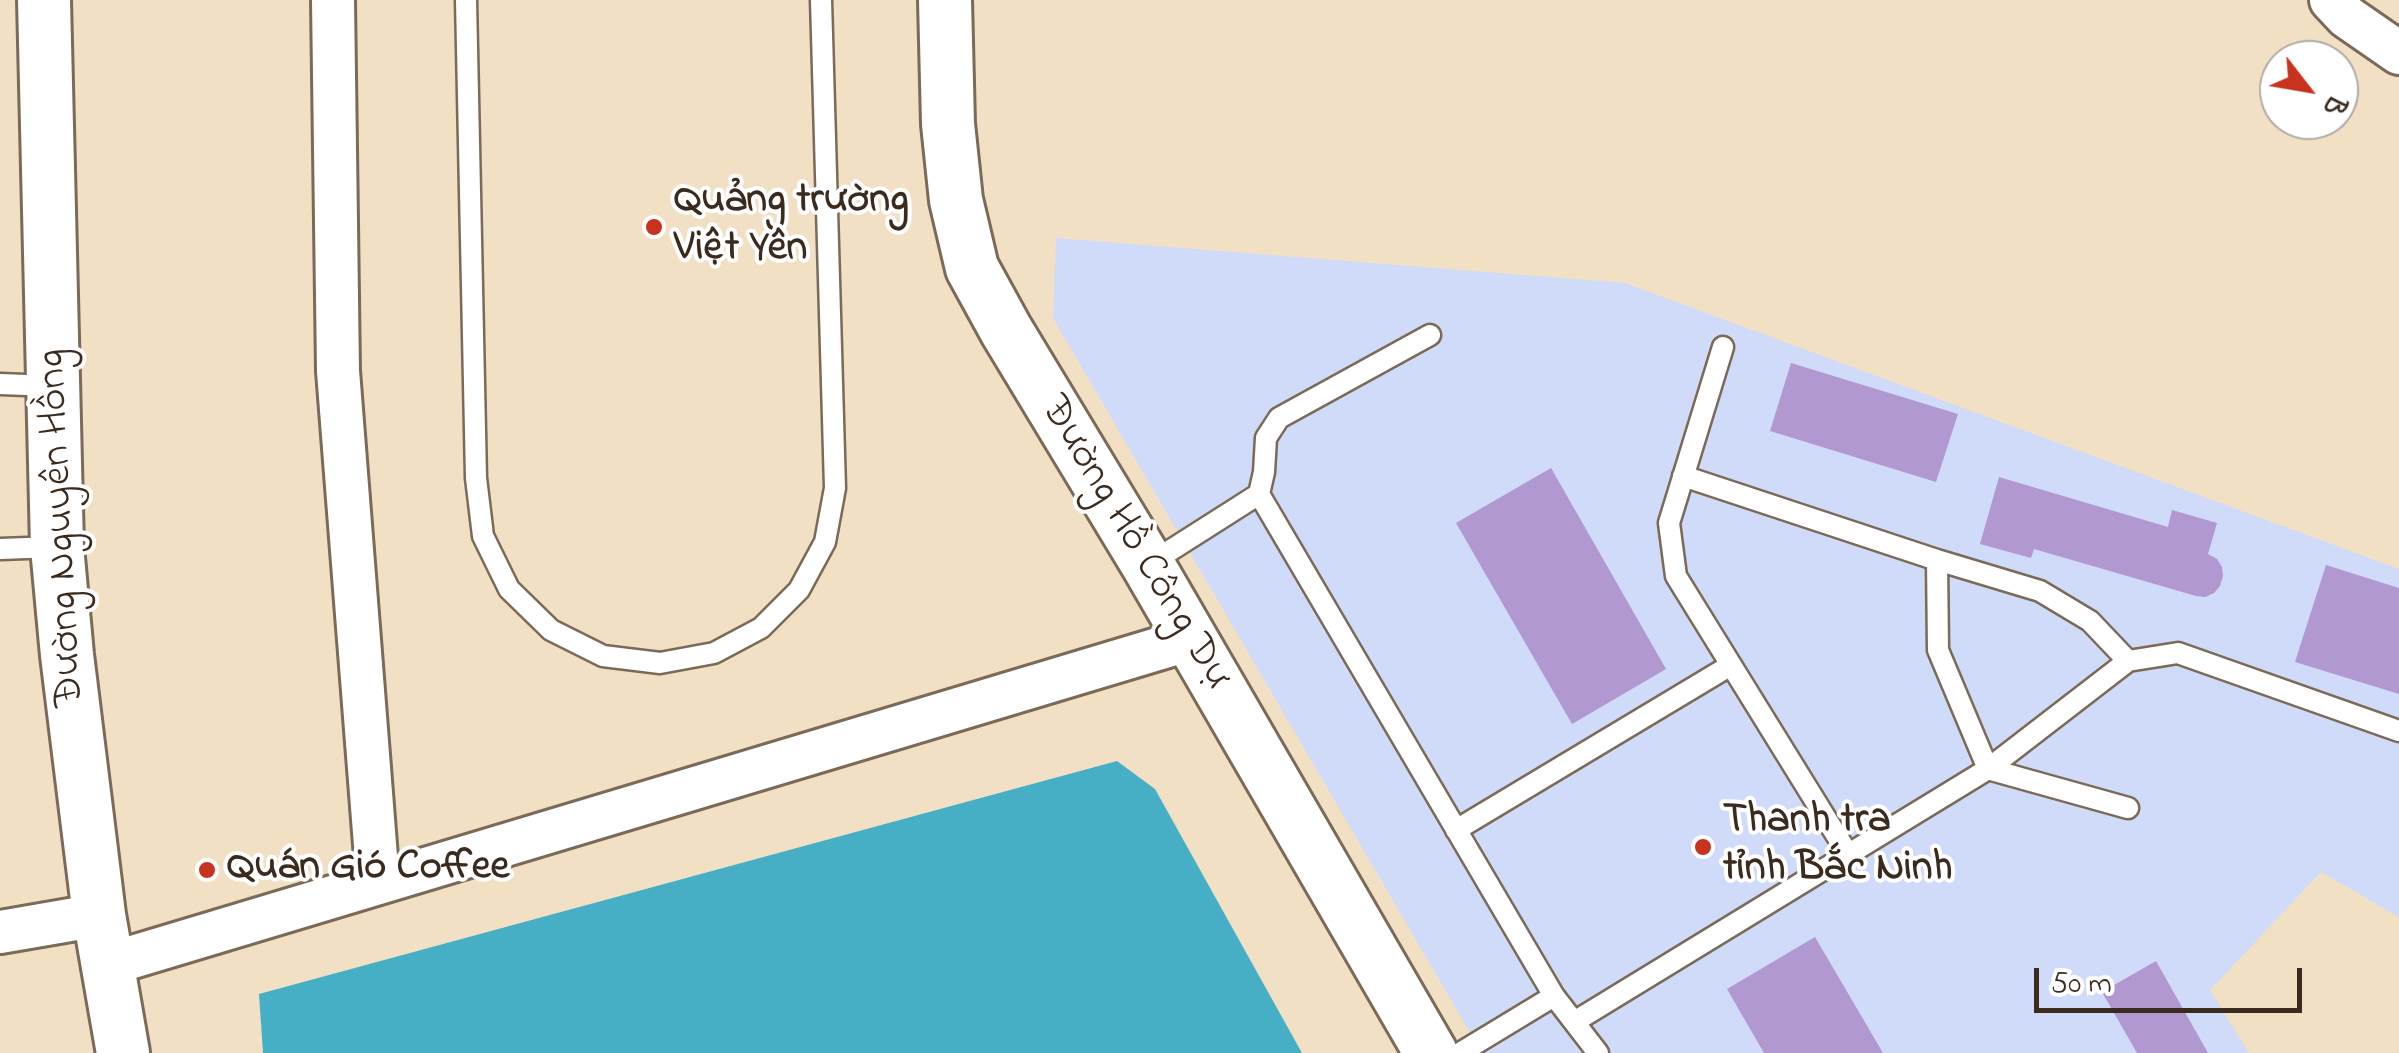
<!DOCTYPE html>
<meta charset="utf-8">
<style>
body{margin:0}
#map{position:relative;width:2399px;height:1053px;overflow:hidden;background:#f2e0c4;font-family:"Indie Flower",sans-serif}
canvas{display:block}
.north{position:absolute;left:2259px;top:40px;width:100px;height:100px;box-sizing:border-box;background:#fff;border:2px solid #b1aaa5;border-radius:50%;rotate:121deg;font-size:28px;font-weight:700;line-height:40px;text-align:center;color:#3b2a1e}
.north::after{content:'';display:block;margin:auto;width:35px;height:45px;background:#c8321e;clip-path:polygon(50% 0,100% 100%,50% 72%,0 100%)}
.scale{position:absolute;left:2034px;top:968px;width:268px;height:45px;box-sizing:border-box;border:5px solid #3b2a1e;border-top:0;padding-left:12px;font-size:30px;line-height:35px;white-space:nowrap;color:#3b2a1e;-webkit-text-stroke:8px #fff;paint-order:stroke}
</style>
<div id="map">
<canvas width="2399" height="1053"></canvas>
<div class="north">B</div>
<div class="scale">50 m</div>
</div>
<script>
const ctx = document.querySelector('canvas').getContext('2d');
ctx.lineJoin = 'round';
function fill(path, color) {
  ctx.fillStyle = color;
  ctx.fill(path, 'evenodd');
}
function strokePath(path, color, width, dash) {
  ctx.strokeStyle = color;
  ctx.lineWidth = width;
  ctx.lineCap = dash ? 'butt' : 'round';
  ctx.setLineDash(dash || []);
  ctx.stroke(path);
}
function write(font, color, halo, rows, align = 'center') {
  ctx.font = font + ' "Indie Flower",sans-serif';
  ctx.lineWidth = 8;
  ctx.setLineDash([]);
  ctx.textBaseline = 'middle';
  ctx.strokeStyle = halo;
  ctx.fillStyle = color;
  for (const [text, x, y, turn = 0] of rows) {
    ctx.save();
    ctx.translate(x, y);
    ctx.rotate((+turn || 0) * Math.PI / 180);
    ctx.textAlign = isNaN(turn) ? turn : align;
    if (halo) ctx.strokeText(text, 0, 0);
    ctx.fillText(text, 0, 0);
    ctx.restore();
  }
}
fill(new Path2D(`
 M1056,238L1625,283L2399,569V917L2321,872L2210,990L2249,1053H1482L1053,318Z`), '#d0daf9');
fill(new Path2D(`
 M1117,761L1155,789L1302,1053H263L259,994Z`), '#46afc5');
fill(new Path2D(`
 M1791,363L1958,414L1936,482L1770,431Z
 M1551,468L1666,669L1572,724L1456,523Z
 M1999,477L2168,527L2172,510L2217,523L2208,554L2217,559L2222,567L2223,576L2220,586L2214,593L2205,597L2196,596L2034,549L2031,558L1980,544Z
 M2326,565L2399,588V694L2295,662Z
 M1815,937L1883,1053H1764L1727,989Z
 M2156,961L2208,1053H2137L2102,992Z`), '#b198d1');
const service = new Path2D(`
 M466,0L476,478L483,536L509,589L551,630L603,656L660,663L714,653L761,628L799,590L825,542L835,488L821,0
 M1723,347L1669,523L1676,576L1848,854
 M0,384L52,386
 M1683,476L1937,560L2040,591L2090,621L2128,661
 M1259,494L1554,996L1598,1053
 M0,549L55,547
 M1937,560L1938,650L1988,769L2128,808
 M1149,564L1259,494L1264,472L1266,438L1279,418L1430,335
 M1456,830L1731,665
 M1574,1022L1988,769L2128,661L2178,653L2399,731
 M1460,1053L1554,996`);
const minor = new Path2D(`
 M333,0L338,371L378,883
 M2331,0L2347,17L2399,53
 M0,932L99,915
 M106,965L1191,639`);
const tertiary = new Path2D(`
 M44,0L57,547L67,655L99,915L123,1053
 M945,0L948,124L956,200L972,268L1006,330L1148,565L1431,1053`);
strokePath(service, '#7b6a58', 25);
strokePath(minor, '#7b6a58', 48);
strokePath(tertiary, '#7b6a58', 58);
strokePath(service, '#fff', 20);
strokePath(minor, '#fff', 42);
strokePath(tertiary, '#fff', 52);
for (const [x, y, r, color] of [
 [654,227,10,"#c8321e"],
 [1703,847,10,"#c8321e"],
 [207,870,10,"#c8321e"]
]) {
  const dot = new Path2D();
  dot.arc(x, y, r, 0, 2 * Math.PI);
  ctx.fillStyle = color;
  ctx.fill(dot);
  strokePath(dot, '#fff', 4);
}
write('bold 42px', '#3b2a1e', '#fff', [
 ["Quảng trường",674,203],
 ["Việt Yên",674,251],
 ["Thanh tra",1723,823],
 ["tỉnh Bắc Ninh",1723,871],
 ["Quán Gió Coffee",227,870]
], 'left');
write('42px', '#3b2a1e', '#fff', [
 ["Đường Nguyên Hồng",64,528,-93],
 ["Đường Hồ Công Dự",1133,544,59]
]);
</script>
